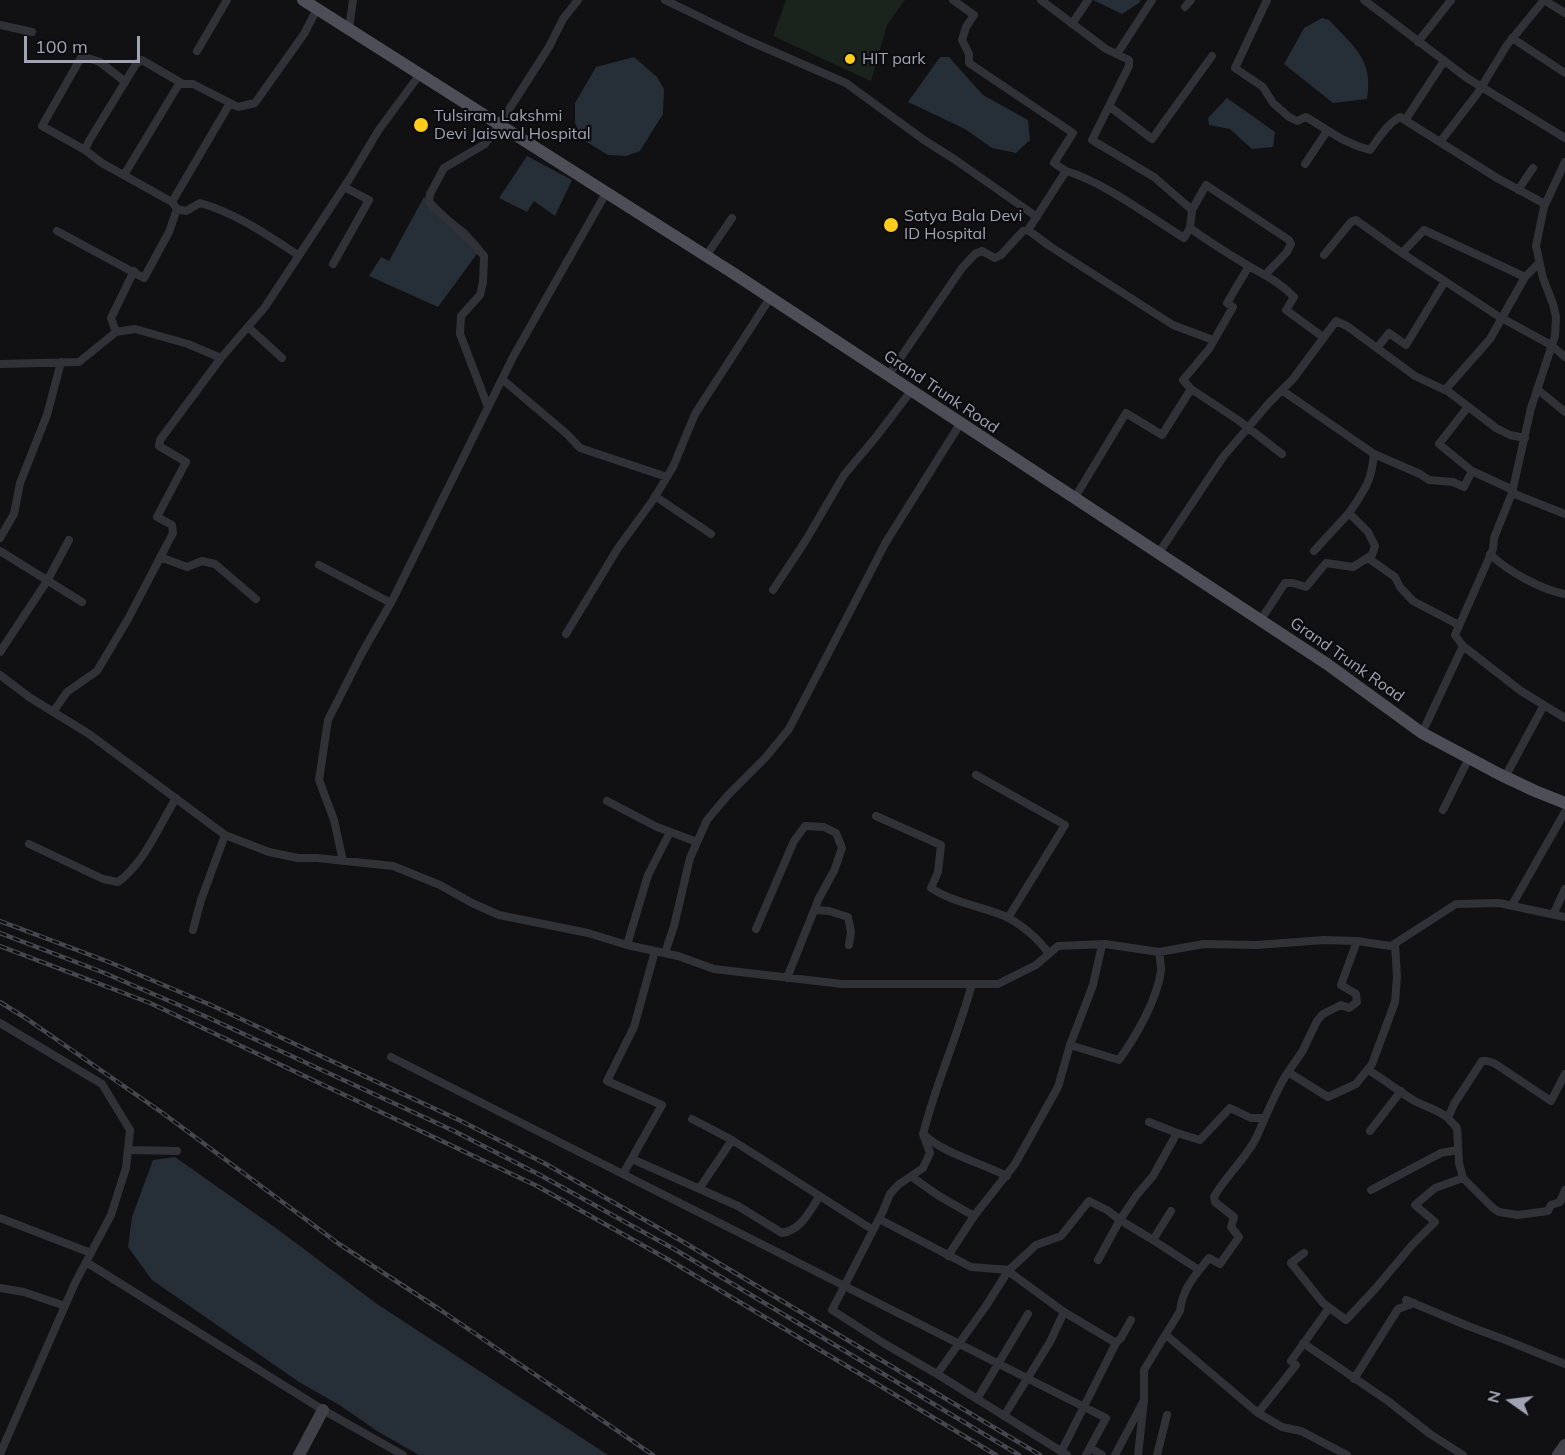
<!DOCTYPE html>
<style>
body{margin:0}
#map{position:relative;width:1565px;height:1455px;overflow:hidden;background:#111113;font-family:Mulish,sans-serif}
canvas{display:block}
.north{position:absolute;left:1481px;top:1371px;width:60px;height:60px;-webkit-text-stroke:4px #0c0c0e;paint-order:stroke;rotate:284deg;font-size:16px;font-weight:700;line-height:24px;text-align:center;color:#a1a4b5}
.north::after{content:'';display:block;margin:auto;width:21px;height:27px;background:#a1a4b5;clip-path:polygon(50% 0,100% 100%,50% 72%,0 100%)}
.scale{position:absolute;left:24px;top:36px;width:116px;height:27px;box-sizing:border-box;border:3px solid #a1a4b5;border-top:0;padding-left:8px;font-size:18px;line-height:21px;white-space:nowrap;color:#a1a4b5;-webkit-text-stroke:4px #0c0c0e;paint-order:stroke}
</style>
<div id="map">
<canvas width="1565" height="1455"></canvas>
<div class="north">N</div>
<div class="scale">100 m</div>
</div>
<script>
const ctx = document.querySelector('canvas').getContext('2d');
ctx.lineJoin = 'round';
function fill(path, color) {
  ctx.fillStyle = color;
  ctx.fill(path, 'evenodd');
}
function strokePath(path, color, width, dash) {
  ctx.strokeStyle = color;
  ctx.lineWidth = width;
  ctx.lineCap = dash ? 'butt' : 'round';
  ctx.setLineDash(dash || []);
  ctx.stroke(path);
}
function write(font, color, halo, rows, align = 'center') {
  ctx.font = font + ' Mulish,sans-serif';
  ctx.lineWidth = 4.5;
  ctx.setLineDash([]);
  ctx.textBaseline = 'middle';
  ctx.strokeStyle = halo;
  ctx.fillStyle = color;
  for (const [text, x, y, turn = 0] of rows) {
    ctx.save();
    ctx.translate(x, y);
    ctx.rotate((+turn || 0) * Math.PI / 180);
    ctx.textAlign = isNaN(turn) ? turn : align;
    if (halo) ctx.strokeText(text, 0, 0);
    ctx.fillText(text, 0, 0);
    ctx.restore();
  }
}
fill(new Path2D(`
 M786,0H905L887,25L871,81L773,36Z`), '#1b231d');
fill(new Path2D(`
 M1093,0H1141L1139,3L1122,14Z
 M1322,18L1329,20C1353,46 1374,59 1367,99L1333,103L1284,64L1304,28Z
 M634,57L657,77L664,89L663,114L640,151L626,156L608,155L582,139L575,123V103L596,67Z
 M940,57H949L983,95L1028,120L1030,140L1016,153L992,148L965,129L908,102Z
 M1227,98L1275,132L1273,147L1252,149L1230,129L1209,125L1208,118Z
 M527,156L572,180L555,216L534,201L527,212L499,198Z
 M424,197L467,230L482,247L438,307L369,276L381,257L389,261Z
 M175,1157L280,1231L377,1304L608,1455H419L377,1431L341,1406L299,1382L152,1280L128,1247L132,1217L153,1160Z`), '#262e37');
strokePath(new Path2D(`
 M665,0L747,40L846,83L924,140L954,159L1037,217
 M1041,0L1106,49L1129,60V66L1092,140L1154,177L1192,210
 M1267,0L1235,68L1263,87L1273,103L1289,117L1297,121L1306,117C1330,131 1343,143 1370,150C1379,138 1387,124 1400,117L1497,178L1545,204
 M1364,0L1467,78L1565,138
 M1185,7L1191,0
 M1072,24L1088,0
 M0,25L32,32
 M349,29L353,0
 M1512,38L1565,73
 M1418,42L1451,0
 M197,51L227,0
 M1117,54L1152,0
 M183,84L142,60L136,64L89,141L85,150L102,163L172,202L230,103
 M1109,106L1152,139L1212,56
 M1406,119L1444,61
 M1440,142L1477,94L1507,45L1544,0L1565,13
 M85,150L42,126L82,56L100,62L124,81
 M1565,162L1544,207L1536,246L1543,278L1553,304L1556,317L1555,336L1531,408L1512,493L1494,538L1493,549L1455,635L1463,646L1521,691L1565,718
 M1305,164L1327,131
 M1066,171C1104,182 1150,217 1184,238L1190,228L1192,210L1206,185L1289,240L1291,244L1287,252L1265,275
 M124,175L179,84H193L238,107L255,103L304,34L317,9
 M1518,190L1533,168
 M177,209L186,211L200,203C236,213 267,235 298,255
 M1190,228C1208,241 1227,253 1247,265C1264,275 1280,282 1294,297L1286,310L1323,337
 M1028,230L1051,247L1173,325L1213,340
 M57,231L144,278L169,232L177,209L172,202
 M1324,255L1351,222L1356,220L1402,253
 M706,256L732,218
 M333,264L369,200L344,187
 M1249,266L1227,303L1233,307L1209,349L1183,380L1191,389L1238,420L1282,454
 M1525,277L1424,230L1402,253L1498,316L1551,345L1565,357
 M248,327L282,358
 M116,332L111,318L134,271
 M1377,348L1389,333L1406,345L1445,281
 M0,364L79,362L116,332L135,329L188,344L221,358
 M888,376L962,268L975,254L982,251L995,258L1001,255L1023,231L1028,230L1066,171L1054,163L1073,133L969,63V54L962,40L966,27L974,15L953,0
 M502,379L568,435L580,448L667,477
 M1537,389L1565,412
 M1445,390L1490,339L1525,277L1539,263
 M488,407L460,334L461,316L480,295L483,282L484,256C468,236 447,221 429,202L430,194L444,168L485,144L499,125L549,47L563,19L578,0
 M1467,408L1439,444L1472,471L1513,490
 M1374,454L1420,474L1429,480L1453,482L1464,487L1472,471
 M1512,493L1565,514
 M655,496L711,534
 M1074,499L1126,413L1162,435L1191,389
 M0,538L14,514L20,483L47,415L61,362
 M0,551L82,602
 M1314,551L1349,513
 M1158,554L1223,457L1269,403L1293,379L1336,321L1347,326L1415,376L1449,392L1496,428L1510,435L1525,438
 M1490,554C1507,571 1542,590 1565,594
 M160,557L187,567L202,561L215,564L256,599
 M1368,558L1395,577L1400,587L1413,601L1459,625
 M319,565L391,603
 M773,590L806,540L844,475L876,437L911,391
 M1260,621L1285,583H1293L1306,587L1326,563L1353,567L1372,555L1375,546L1368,532L1349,513C1365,489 1371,483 1374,454L1283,391
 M566,634L618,548L653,500L673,467L695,414L770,298
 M0,652L47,581L69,540
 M0,675L29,697L89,734L225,835L269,852L298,858H317L393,866L440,885L472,903L499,915L588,933L627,945L678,956L714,969L842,984H998L1036,965L1058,946L1105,944L1159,952L1204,944L1257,945L1324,940L1357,941L1391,946L1456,904L1499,903L1565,917
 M53,712L67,692L97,671L128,619L173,533L172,525L157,517L186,462L159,446L160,440L221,358L265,307L350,178L378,131L420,74
 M1422,733L1463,646
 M976,775L1065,825L1008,918
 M1505,777L1544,705
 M607,801L657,827L697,842
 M1443,810L1469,758
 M876,816L941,845L938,872L931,888C952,902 979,906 1002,915C1018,921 1040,940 1049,954
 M29,844L103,879L118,882C145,862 159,826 176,798
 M343,861L334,820L319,780L328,720L362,653L393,599L513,357L606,193
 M1512,905L1565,812
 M815,910L829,911L848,917L851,932L849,945
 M1554,913L1565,889
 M756,929L794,841L805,826L824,827L836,833L842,848L834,871L819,898L787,978
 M193,930L201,900L225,835
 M1357,941L1341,985L1356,994L1357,1002L1349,1008L1341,1005L1323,1014L1317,1021L1302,1052L1288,1072L1328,1097L1356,1084L1372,1064L1395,1002L1397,977L1395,944
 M627,945L648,875L670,832
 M665,953L674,926L690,858L707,820L728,795L766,757L789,729L886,542L960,424
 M972,984C958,1035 936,1083 923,1134C943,1153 981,1163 1007,1176
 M0,1023L102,1084L130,1130L126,1168L111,1215L75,1283L0,1454
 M1070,1045L1119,1060C1136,1036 1157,1000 1161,971C1161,965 1160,958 1159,952
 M391,1057L1106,1418L1086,1455
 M1368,1070C1384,1079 1398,1091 1413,1100C1425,1107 1437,1109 1448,1118
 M1565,1074L1551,1101L1494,1063L1487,1061H1482L1454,1104L1448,1118L1457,1128L1459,1163L1463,1178L1493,1208L1499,1212L1518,1215L1548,1211L1551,1205L1560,1202L1565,1190
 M692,1119L732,1140L873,1230
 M1149,1122L1177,1133
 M1370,1131L1401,1091
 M923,1134L930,1153L923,1168L898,1185L890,1194L883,1211L832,1310L885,1344L937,1374L1067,1455
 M128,1150L177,1151
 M632,1159L738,1206L782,1233C801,1230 809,1212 819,1197
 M623,1174L662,1105L607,1081L634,1027L655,951
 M912,1177L939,1196L974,1216
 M699,1189L732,1140
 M1371,1190L1441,1153L1458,1150
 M1171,1211L1153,1240L1199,1270
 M0,1218L91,1253
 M879,1219L971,1267L1010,1270
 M1153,1240L1120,1220L1136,1196L1153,1176L1177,1133L1200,1140L1230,1108L1251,1118H1265
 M1304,1253L1291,1263L1323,1303L1346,1320L1375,1289L1413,1244L1435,1222L1415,1205L1435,1188L1463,1178
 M948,1256L974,1216L1015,1164L1058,1087L1070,1045L1093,985L1102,945
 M86,1262L323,1410L403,1455
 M1008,1271L1064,1312L1116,1343
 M0,1288L24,1292L65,1306
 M1406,1300L1468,1326L1503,1339L1565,1364
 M1329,1308L1291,1361L1296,1365L1258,1413L1282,1427L1301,1431L1347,1455
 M1166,1335L1258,1413
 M1303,1343L1388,1401L1430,1434L1463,1455
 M937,1374L986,1306L1008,1271L1036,1245L1061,1236L1089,1201L1107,1210L1120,1220L1098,1260
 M1354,1379L1398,1309L1414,1303
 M977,1399L1028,1314
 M1144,1400V1370L1180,1311C1182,1289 1196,1274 1209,1258L1220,1264L1239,1237L1231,1227L1234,1217L1215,1202L1214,1197C1226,1175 1247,1158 1257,1136C1267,1114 1275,1092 1288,1072
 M1004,1416L1050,1342L1064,1312
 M1090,1448L1102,1455
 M1061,1452L1116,1343L1121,1338L1131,1320
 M1115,1455L1144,1400L1138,1455
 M1157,1455L1167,1415`), '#313238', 8);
strokePath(new Path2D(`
 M299,1455L323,1410
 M1558,1455L1565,1445`), '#3f4048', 12);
strokePath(new Path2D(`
 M303,0L733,273L1327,664L1422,733L1499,774L1535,791L1565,803`), '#4d4e57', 12);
const rail = new Path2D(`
 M0,921L109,962L213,1006L459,1120L544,1163L680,1240L1040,1455
 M0,933L102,972L209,1018L454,1131L540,1175L674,1249L1019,1455
 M0,946L150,1003L537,1186L669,1260L996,1455
 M0,1002L27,1019L164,1114L339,1244L439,1309L653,1455`);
strokePath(rail, '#46474f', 4.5);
strokePath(rail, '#0c0c0e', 2, [7]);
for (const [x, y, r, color] of [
 [850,59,6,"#ffcd1c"],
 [421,125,8,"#ffcd1c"],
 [891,225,8,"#ffcd1c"]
]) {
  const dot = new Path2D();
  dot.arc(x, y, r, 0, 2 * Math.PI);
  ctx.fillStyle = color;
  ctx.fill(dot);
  strokePath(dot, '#0c0c0e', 2);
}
write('16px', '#a1a4b5', '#0c0c0e', [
 ["HIT park",862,59],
 ["Tulsiram Lakshmi",434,116],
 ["Devi Jaiswal Hospital",434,134],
 ["Satya Bala Devi",904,216],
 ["ID Hospital",904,234]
], 'left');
write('16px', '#a1a4b5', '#0c0c0e', [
 ["Grand Trunk Road",941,392,34],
 ["Grand Trunk Road",1347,660,35]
]);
</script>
